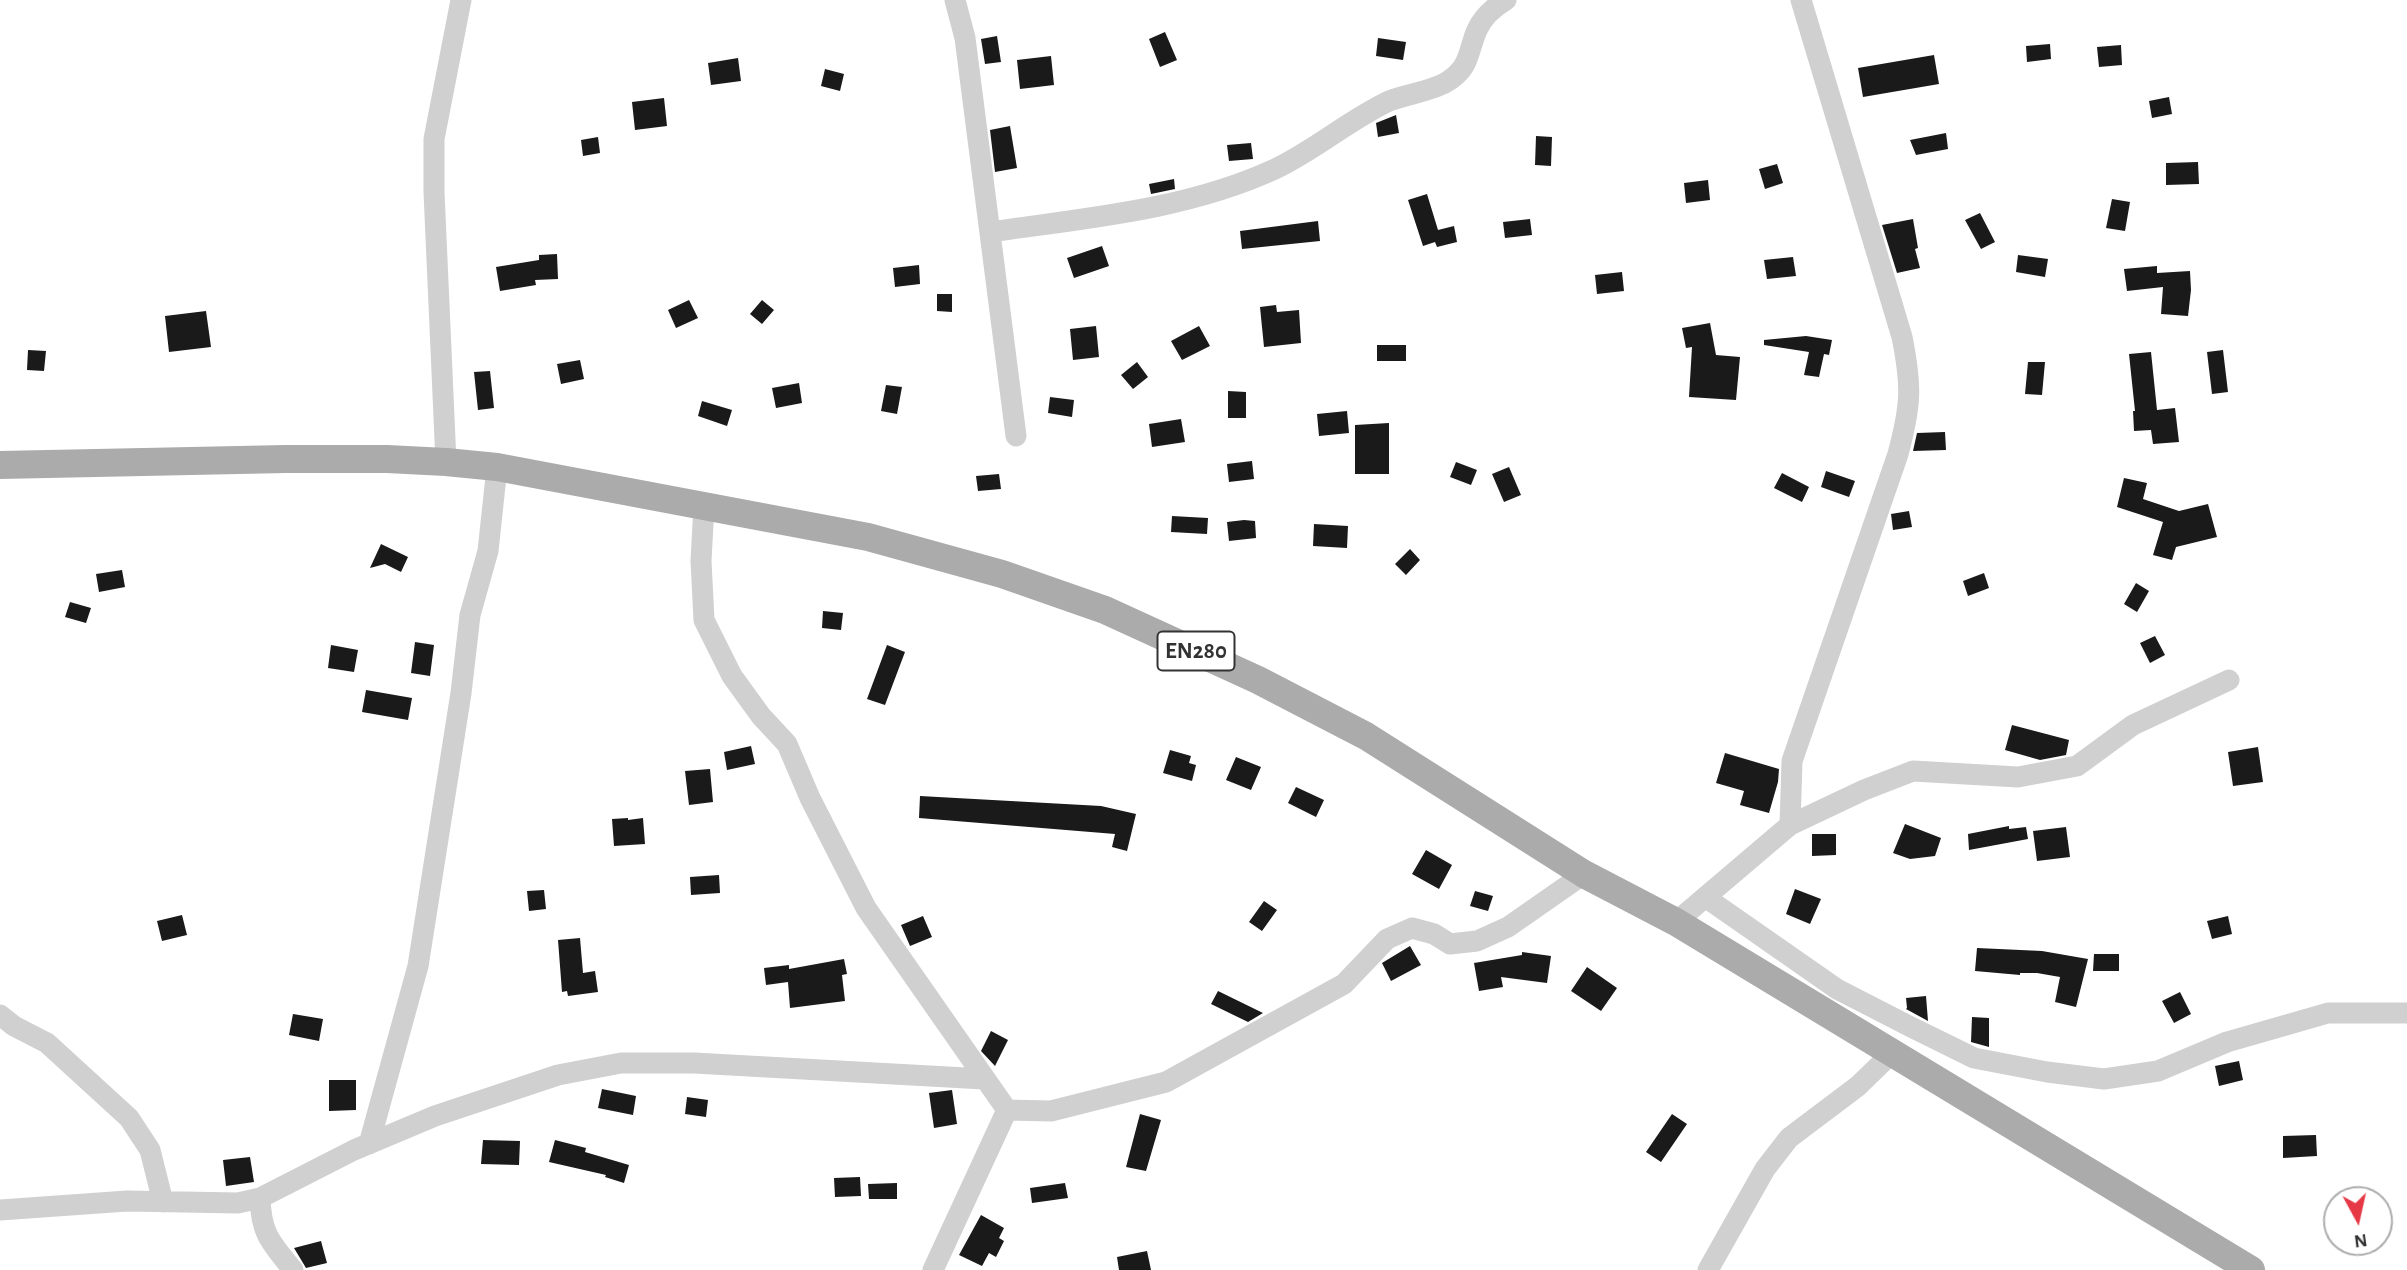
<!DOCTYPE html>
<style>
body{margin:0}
#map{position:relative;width:2407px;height:1270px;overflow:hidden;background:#fff;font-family:"Alegreya Sans",sans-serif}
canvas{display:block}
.north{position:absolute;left:2323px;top:1186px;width:70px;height:70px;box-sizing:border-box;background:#fff;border:2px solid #adadad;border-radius:50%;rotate:172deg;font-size:19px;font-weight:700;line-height:28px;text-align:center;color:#333}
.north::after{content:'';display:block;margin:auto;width:24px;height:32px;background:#e63946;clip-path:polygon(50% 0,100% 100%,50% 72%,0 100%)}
</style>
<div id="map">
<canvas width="2407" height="1270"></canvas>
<div class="north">N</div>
</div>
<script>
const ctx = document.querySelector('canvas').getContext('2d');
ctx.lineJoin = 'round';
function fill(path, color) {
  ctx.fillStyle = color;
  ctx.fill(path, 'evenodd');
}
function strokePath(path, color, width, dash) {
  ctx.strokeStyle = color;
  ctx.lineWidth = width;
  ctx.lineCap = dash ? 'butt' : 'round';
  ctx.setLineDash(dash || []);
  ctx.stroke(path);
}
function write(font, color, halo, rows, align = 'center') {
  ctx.font = font + ' "Alegreya Sans",sans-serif';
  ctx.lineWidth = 7;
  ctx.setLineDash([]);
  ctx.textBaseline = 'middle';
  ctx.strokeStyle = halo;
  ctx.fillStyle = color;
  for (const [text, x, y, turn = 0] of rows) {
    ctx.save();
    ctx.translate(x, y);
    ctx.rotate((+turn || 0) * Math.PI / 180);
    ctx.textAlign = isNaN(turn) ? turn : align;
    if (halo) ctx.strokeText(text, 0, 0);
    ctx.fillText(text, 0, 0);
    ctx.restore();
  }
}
fill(new Path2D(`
 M1165,32L1177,60L1160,67L1149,39Z
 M997,36L1001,62L985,64L981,39Z
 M1378,38L1406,42L1403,60L1376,56Z
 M2050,44L2051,59L2027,62L2026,46Z
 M2121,45L2122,65L2099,67L2097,47Z
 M1934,55L1939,84L1863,97L1858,68Z
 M1051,56L1054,85L1020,89L1017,60Z
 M738,58L741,81L711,85L708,63Z
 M825,69L844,74L840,91L821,86Z
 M2169,97L2172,114L2152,118L2149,101Z
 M664,98L667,126L635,130L632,102Z
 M1396,115L1399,133L1378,137L1376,123Z
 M1010,126L1017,168L995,172L990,130Z
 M1946,133L1948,149L1916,155L1910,140Z
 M1536,136L1552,137L1551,166L1535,165Z
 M598,137L600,153L583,156L581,140Z
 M1251,143L1253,159L1229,161L1227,145Z
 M2198,162L2199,184L2166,185V163Z
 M1777,164L1783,183L1765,189L1759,169Z
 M1174,179L1175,189L1151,194L1149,184Z
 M1708,180L1710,200L1686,203L1684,183Z
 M1427,194L1438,230L1454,226L1457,242L1437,247L1435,242L1423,246L1408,200Z
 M2112,199L2130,202L2125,231L2106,228Z
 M1980,213L1995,242L1981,249L1965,220Z
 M1530,219L1532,235L1505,238L1503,222Z
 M1913,219L1918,248L1915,249L1920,268L1897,273L1882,225Z
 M1318,221L1320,241L1242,249L1240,231Z
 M1102,246L1109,266L1074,278L1067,258Z
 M557,254L558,279L535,280L536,285L500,291L496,267L539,260V255Z
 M2018,255L2048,259L2045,277L2016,272Z
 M1793,257L1796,276L1767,279L1764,260Z
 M919,265L920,284L895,287L893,268Z
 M2157,266V273L2190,271L2191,290L2188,316L2161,314L2163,287L2127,291L2124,269Z
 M1622,272L1624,291L1597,294L1595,275Z
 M937,294H952V312L937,311Z
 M689,300L698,318L676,328L668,310Z
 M762,300L774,310L762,324L750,314Z
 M1276,305L1277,312L1299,310L1301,343L1264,347L1260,307Z
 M206,311L211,347L169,352L165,316Z
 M1710,323L1716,355L1740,357L1736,400L1689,397L1692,347L1686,348L1682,328Z
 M1096,326L1099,357L1073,360L1070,329Z
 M1199,326L1210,346L1182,360L1171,341Z
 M1806,336L1832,340L1829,355L1824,354L1819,377L1804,375L1809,352L1764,345V340Z
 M1377,345H1406V361H1377Z
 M28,350L46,351L44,371L27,370Z
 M2223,350L2228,392L2212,394L2207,352Z
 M2151,352L2157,410L2175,408L2179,442L2153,444L2151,430L2134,431L2133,411H2135L2129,354Z
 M580,360L584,379L561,384L557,364Z
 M1137,362L1148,377L1133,389L1121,375Z
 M2028,362H2045L2042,395L2025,394Z
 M490,371L494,408L478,410L474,372Z
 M799,383L802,403L776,408L772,388Z
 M886,385L902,387L897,414L881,411Z
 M1228,391L1246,392V418H1228Z
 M1050,397L1074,400L1072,417L1048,413Z
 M702,401L732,410L727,426L698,416Z
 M1347,411L1349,433L1319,436L1317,414Z
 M1181,419L1185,442L1152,447L1149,424Z
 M1389,423V474H1355V425Z
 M1945,432L1946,450L1913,451L1917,433Z
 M1252,461L1254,479L1229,482L1227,464Z
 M1456,462L1477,470L1471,485L1450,477Z
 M1509,467L1521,495L1504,502L1492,474Z
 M1826,471L1855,481L1849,497L1821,487Z
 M1782,473L1809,487L1802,502L1774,488Z
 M999,474L1001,489L978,491L976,476Z
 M2124,478L2147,483L2143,499L2179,511L2208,504L2217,537L2176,547L2172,560L2153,555L2163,522L2117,507Z
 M1909,511L1912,527L1893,530L1891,514Z
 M1172,516L1208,518L1207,534L1171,532Z
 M1244,520L1255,521L1256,538L1229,541L1227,522Z
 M1314,524L1348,526L1347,548L1313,546Z
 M381,544L408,557L401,572L385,564L370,568Z
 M1410,549L1420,560L1406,575L1395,564Z
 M122,570L125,587L99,592L96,574Z
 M1984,573L1989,588L1968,596L1963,581Z
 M2136,583L2149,591L2137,612L2124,604Z
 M70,602L91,608L86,623L65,617Z
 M823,611L843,613L841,630L822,628Z
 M2155,636L2165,655L2150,663L2140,643Z
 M415,642L434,645L430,676L411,673Z
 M331,645L358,650L354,672L328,668Z
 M887,645L905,652L885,705L867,699Z
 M366,690L412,698L408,720L362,712Z
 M2012,725L2069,740L2066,755L2040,760L2005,750Z
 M751,746L755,764L727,770L724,752Z
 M2258,747L2263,782L2233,786L2228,752Z
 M1170,750L1191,756L1189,763L1196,765L1192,781L1163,773Z
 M1725,753L1779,769L1778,782L1769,813L1740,805L1744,791L1716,783Z
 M1236,757L1261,767L1251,790L1226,780Z
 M710,769L713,802L689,805L685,771Z
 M1296,787L1324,800L1316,817L1288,803Z
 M920,796L1101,806L1136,814L1127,851L1112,847L1115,834L919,818Z
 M628,818V820L643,818L645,844L614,846L612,819Z
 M1905,824L1941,838L1935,856L1910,859L1893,853Z
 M2009,826V829L2026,827L2028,839L1969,850L1968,834Z
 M2066,827L2070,857L2037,861L2033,831Z
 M1812,834H1836V855L1812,856Z
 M1426,850L1452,865L1439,889L1412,874Z
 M719,875L720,893L691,895L690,877Z
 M1795,889L1821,899L1810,924L1786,914Z
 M544,890L546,909L529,911L527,891Z
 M1475,891L1493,896L1488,911L1470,906Z
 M1264,901L1277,910L1262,931L1249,922Z
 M182,915L187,935L162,941L157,921Z
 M923,916L932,937L910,946L901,925Z
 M2228,916L2232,934L2212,939L2207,921Z
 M580,938L583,973L595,971L598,992L568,996L567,991L562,992L558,940Z
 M1410,946L1421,965L1391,981L1382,963Z
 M1977,948L2042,951L2088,959L2076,1007L2055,1002L2060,977L2037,973H2020V975L1975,971Z
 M1522,952L1551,956L1547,983L1501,977L1503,987L1479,991L1474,963L1522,955Z
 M2094,954H2119V971H2093Z
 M844,959L847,974L842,975L845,1001L790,1008L788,982L766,985L764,968L789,965V969Z
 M1587,967L1617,988L1601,1011L1571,991Z
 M1218,991L1263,1013L1248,1022L1211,1004Z
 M2180,992L2191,1014L2174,1023L2162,1001Z
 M1926,996L1928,1021L1906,1009L1907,1008L1906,998Z
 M293,1014L323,1019L319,1041L289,1035Z
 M1972,1017L1989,1018V1047L1971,1042Z
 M991,1031L1008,1040L995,1066L981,1051Z
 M2239,1061L2243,1080L2219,1086L2215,1066Z
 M329,1080H356V1110L329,1111Z
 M602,1089L636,1096L633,1115L598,1108Z
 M952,1090L957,1124L934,1128L929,1093Z
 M687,1097L708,1100L706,1117L685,1114Z
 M1140,1114L1161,1120L1146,1171L1126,1167Z
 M1672,1114L1687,1124L1661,1162L1646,1152Z
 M2316,1135L2317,1156L2283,1158V1136Z
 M483,1140L520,1141L519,1165L481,1164Z
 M555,1140L586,1148L585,1152L629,1165L624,1183L605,1177L606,1175L549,1162Z
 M250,1157L254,1182L226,1186L223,1160Z
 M860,1177L861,1196L835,1197L834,1178Z
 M897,1183V1199H869L868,1184Z
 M1065,1183L1068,1198L1032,1203L1030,1188Z
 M981,1215L1004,1228L999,1238L1004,1241L996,1257L989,1253L982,1266L959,1255Z
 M321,1241L327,1263L306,1268L294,1248Z
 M1147,1251L1151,1270H1119L1117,1257Z`), '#1a1a1a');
strokePath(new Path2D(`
 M955,0L965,38L1016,436
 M990,232C1086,218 1186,210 1275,169C1315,150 1349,120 1389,101C1407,94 1428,92 1445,83C1471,68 1467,53 1477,30C1483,17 1494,7 1506,0
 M446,462L434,192V139L461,0
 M704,505L701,561L704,620L732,676L761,716L787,744L810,798L866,908L1007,1110L933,1270
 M1790,825L1792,761L1898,454C1911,405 1912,387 1902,337L1801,0
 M1705,897L1837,989L1911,1027L1974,1058L2047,1072L2104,1079L2158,1071L2227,1042L2328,1013H2407
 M1676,922L1790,825L1864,790L1913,771L2018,777L2077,766L2133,725L2229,680
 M0,1015L14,1026L47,1043L129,1118L150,1150L163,1202
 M1007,1110L1051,1111L1166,1082L1344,984L1387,939L1412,928L1434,934L1450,944L1477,941L1508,927L1584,874
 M369,1144L418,966L461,693L470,615L488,551L497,467
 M260,1198C261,1234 271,1243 293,1270
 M0,1210L127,1201L238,1203L260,1198L354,1150L435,1116L558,1075L621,1063H694L984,1079
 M1708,1270L1765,1169L1789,1138L1858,1086L1892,1053`), '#d0d0d0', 21);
strokePath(new Path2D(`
 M0,465L286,459H387L446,462L497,467L868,537L1002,574L1105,610L1258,680L1366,736L1584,874L1676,922L2251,1270`), '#ababab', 28);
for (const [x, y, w] of [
 [1196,651,77]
]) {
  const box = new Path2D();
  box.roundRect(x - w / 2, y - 19.5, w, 39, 5);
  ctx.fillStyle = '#fff';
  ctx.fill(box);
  strokePath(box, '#333', 2);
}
write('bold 23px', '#333', null, [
 ["EN280",1196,651]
]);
</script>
